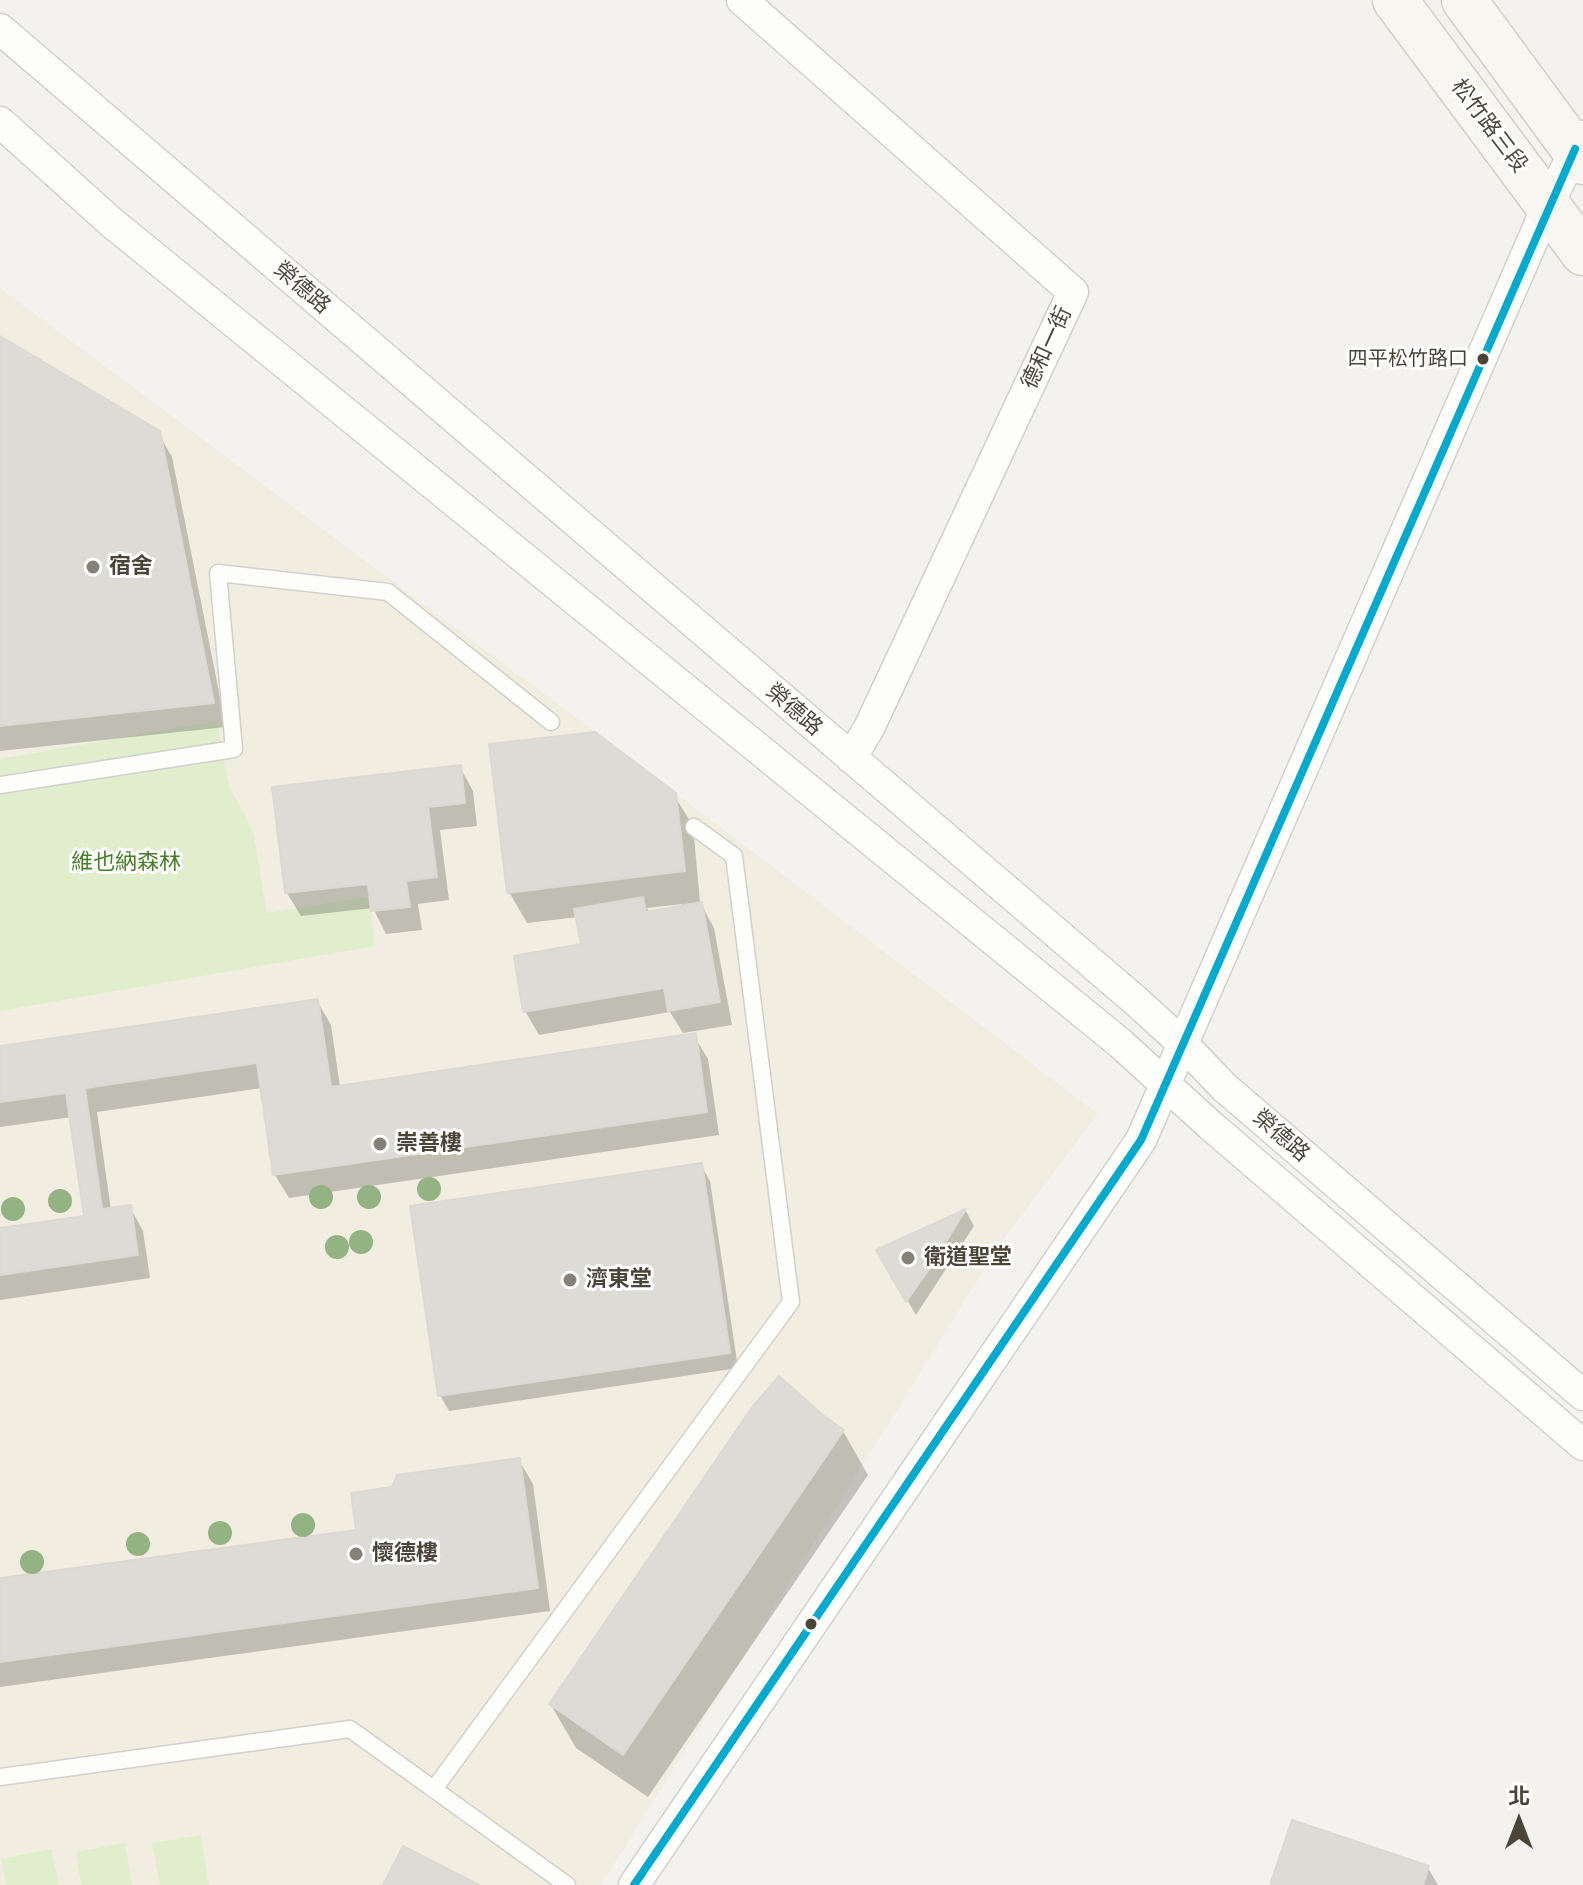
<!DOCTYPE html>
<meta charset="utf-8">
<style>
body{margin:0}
#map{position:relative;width:1583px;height:1885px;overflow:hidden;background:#f3f2ee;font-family:"Work Sans","Noto Sans TC",sans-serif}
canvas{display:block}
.north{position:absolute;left:1479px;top:1781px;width:80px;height:80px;-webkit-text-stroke:6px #fff;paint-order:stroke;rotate:0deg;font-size:22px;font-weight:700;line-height:32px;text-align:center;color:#4b4439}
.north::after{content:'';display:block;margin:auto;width:28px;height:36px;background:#4b4439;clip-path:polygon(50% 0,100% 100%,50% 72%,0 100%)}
</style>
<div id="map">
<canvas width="1583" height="1885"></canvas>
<div class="north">北</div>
</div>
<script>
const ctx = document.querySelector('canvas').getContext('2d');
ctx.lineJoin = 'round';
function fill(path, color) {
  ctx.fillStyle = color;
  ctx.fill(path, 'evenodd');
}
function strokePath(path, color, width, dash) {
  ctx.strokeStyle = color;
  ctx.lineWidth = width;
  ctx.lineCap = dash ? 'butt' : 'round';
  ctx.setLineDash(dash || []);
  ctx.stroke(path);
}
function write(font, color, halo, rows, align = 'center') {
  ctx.font = font + ' "Work Sans","Noto Sans TC",sans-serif';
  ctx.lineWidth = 6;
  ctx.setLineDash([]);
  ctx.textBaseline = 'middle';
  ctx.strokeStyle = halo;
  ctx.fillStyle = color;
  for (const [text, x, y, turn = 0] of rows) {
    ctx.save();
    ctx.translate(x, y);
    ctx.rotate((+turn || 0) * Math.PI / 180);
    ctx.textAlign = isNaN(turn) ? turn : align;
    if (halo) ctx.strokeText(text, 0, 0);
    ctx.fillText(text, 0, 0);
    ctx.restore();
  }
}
fill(new Path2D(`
 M0,288L595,732L1098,1114L1004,1238L601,1885H0Z`), '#f1ede0');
fill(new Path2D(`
 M217,721L229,786L253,831L267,913L366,897L371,911L375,946L0,1011V759Z
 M201,1835L209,1885H160L152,1843Z
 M125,1843L132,1885H81L76,1852Z
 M51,1849L59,1885H6L1,1859Z`), '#e0eece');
fill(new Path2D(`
 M0,338L158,433L172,457L226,727L0,751Z
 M460,767L473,791L477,826L440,830L449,900L418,904L422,930L386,934L373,908L301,916L287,893L275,789Z
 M674,795L693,826L700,902L714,928L732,1025L683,1033L670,1012L539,1035L525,1011L583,946L578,917L527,923L509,892ZM682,904L683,908L650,914L647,908Z
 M317,1001L331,1025L340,1087L694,1036L708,1059L719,1135L289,1198L275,1175L262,1088L97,1112L111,1210L130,1207L143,1231L150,1278L0,1300V1230L86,1218L72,1117L0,1127V1048Z
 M701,1165L710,1181L738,1368L449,1411L440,1395Z
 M966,1211L974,1226L916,1315L878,1251Z
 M843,1431L868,1475L648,1797L576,1748L551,1705Z
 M519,1460L533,1484L550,1611L0,1687V1580L358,1531L393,1489Z
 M1428,1868L1438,1885H1272Z`), '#0003');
const building = new Path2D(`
 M0,336L160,431L214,703L0,726Z
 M595,732L676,793L685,871L507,893L489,744Z
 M461,765L465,803L428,807L437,877L406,881L410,907L371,911L368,884L285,893L272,787Z
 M643,897L646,912L702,902L720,1002L668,1011L664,988L523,1012L514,956L581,944L574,909Z
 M318,999L331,1087L696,1033L707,1112L273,1175L257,1063L85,1088L102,1209L131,1205L138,1255L0,1275V1228L84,1216L66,1093L0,1102V1046Z
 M702,1163L730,1353L438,1396L410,1206Z
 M966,1209L932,1265L906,1302L876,1250Z
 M779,1376L824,1416L844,1430L623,1755L549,1704L753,1406Z
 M520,1458L538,1588L0,1662V1578L356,1530L351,1493L392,1487L397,1475Z
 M1292,1820L1429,1866L1423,1885H1270Z
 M403,1846L479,1885H383Z`);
fill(building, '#dddbd6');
strokePath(building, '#dcd9d3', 2);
const lane = new Path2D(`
 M0,785L234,749L218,573L388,592L551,722
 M0,1777L350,1729L567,1885
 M434,1789L791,1302L734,856L694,827`);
const street = new Path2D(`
 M742,0L1073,292L869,728L851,758
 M0,29L1136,1001L1182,1043L1224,1087L1583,1395
 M0,122L111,222L1120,1043L1210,1125L1583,1445
 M634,1885L1141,1140L1548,205L1582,136`);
const secondary = new Path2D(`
 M1395,0L1583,253
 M1464,0L1583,162`);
strokePath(lane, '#d1d0cb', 19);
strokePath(street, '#d1d0cb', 33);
strokePath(secondary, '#d3cfc5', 47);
strokePath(lane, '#fdfdfc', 16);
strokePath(street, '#fdfdfc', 30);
strokePath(secondary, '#f7f6f1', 44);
strokePath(new Path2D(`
 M634,1885L1141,1140L1575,149`), '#00a9ce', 8);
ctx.fillStyle = '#94b382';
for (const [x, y] of [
 [429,1189],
 [321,1197],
 [369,1197],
 [60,1201],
 [13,1209],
 [361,1242],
 [337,1247],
 [303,1525],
 [220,1533],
 [138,1544],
 [32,1562]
]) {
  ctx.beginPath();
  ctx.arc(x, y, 12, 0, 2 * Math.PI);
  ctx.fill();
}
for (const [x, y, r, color] of [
 [1483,359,7,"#4b4439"],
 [93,567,8,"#868178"],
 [380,1144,8,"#868178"],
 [908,1258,8,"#868178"],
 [570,1280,8,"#868178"],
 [356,1554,8,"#868178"],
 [811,1624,7,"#4b4439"]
]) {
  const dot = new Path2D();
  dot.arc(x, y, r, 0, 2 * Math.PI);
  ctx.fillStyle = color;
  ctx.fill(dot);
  strokePath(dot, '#fff', 3);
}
write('20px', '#4b4439', '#fff', [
 ["四平松竹路口",1468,359]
], 'right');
write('22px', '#4b4439', '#fff', [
 ["松竹路三段",1489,126,53],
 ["榮德路",302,288,41],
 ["德和一街",1047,348,-65],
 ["榮德路",794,710,41],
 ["榮德路",1281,1136,41]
]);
write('bold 22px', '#4b4439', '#fff', [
 ["宿舍",109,567],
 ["崇善樓",396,1144],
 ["衛道聖堂",924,1258],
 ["濟東堂",586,1280],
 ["懷德樓",372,1554]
], 'left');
write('22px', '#477f29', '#fff', [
 ["維也納森林",126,863]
]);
</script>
